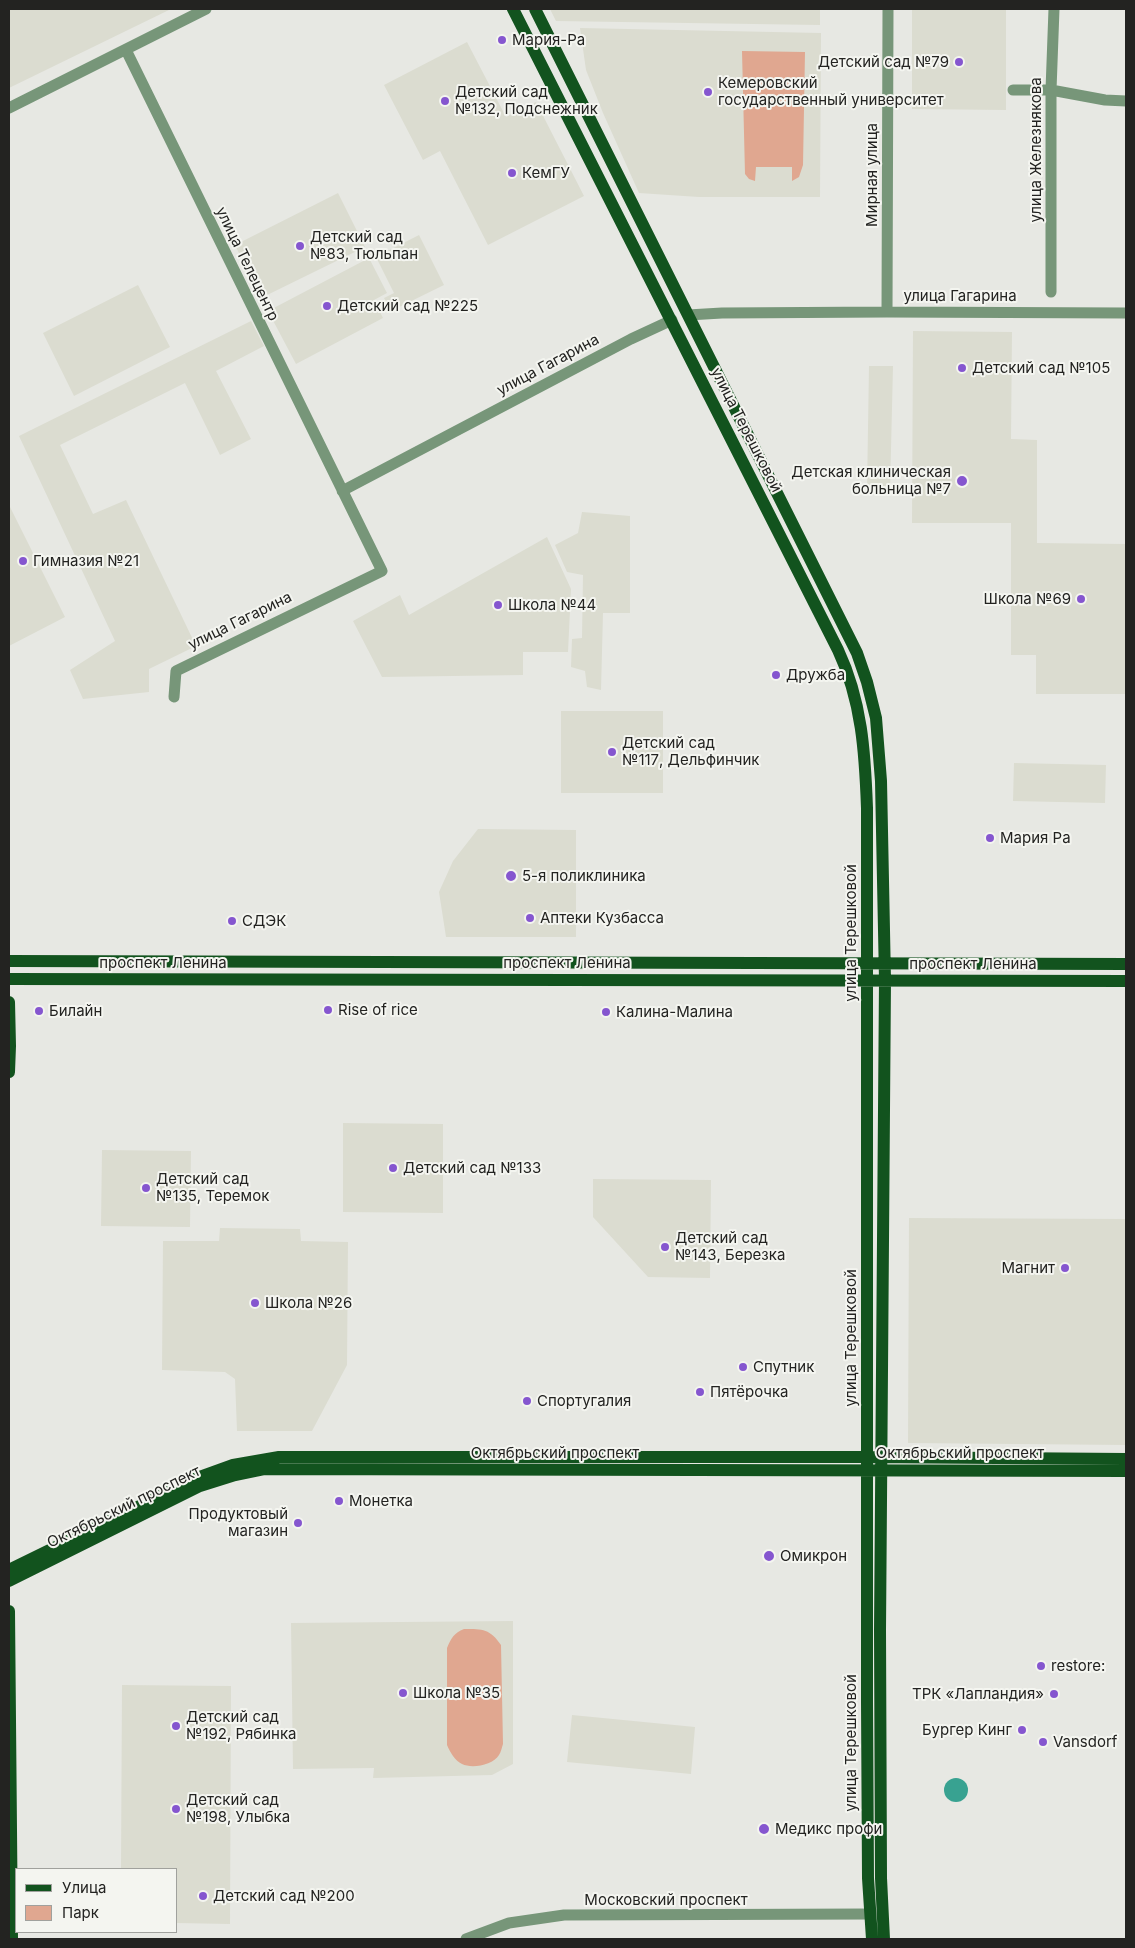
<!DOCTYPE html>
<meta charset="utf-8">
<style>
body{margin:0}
#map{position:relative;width:1135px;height:1948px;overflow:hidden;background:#e7e8e3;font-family:Inter,sans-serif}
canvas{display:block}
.frame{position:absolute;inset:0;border:10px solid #232321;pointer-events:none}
.legend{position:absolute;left:15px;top:1868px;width:162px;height:65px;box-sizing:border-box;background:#f4f5f0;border:1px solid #a0a19d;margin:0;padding:6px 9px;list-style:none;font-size:15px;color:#232321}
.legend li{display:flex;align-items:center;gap:10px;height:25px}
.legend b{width:25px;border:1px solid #a0a19d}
</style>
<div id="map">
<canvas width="1135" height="1948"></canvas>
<div class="frame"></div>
<ul class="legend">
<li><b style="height:6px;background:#12531e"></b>Улица</li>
<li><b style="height:14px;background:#e0a790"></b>Парк</li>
</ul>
</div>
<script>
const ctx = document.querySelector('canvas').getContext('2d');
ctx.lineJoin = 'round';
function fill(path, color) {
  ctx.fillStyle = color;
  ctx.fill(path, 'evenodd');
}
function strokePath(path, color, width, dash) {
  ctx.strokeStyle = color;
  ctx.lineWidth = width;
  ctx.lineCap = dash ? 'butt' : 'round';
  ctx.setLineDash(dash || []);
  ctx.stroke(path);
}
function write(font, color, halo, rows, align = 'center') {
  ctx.font = font + ' Inter,sans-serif';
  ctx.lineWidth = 4;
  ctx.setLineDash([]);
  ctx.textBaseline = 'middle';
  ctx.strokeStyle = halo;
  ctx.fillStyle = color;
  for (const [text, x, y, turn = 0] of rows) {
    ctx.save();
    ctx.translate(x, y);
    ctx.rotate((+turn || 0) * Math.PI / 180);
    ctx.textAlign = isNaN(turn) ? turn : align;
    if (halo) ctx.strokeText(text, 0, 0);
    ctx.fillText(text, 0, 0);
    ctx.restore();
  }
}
fill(new Path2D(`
 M9,9H171L9,88Z
 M550,9H820V25L556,21Z
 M912,9H1006V110L912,109Z
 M580,28L821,33L820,197H699L639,193L603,113L586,70Z
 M467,42L506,117L536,102L584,196L488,245L440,151L423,160L384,85Z
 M338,193L365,247L261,298L235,245Z
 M419,235L444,285L391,311L384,298L394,293L376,257Z
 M369,258L387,293L374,300L383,318L296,364L268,311Z
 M138,285L170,347L74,396L43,333Z
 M251,321L264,346L216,371L251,439L220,455L185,383L60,445L93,514L126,500L196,646L149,669V692L83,699L70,670L115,641L19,436Z
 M913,331L1012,332L1011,439L1037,440V543L1126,544V694H1036V655H1011V523H912Z
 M869,366H893L890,491L867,490Z
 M9,505L65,617L9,646Z
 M582,512L630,516V613H603L601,690L587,687L585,671L571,667L572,639L582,638L583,575L567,572L555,545L578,533Z
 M547,537L571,589L568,652H523V675L382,677L353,621L400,595L409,615Z
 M561,711H663V793H561Z
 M1014,763L1106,765L1105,803L1013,801Z
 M478,829L576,830V937H446L439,892L453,861Z
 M343,1123L443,1124V1213L343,1212Z
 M102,1150L191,1151L190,1227L101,1226Z
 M593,1179L711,1180L710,1278L648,1277L593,1217Z
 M909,1218L1126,1219V1445L908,1443Z
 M220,1228L300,1229L301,1241L348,1242L347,1365L312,1431H237L235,1379L225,1372L162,1370L163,1241H219Z
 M513,1621V1764L492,1775L373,1778L374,1768L293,1769L291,1623Z
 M122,1685L231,1686L230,1924L176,1923V1869H121Z
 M572,1715L695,1727L691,1774L567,1762Z`), '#dbdcd0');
fill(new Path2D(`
 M742,51L805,52L803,165L799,177L792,181V167H756L755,181L749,179L745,174Z
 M464,1629C483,1629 490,1629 501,1645L503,1744C502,1747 501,1752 499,1755C493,1765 472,1769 462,1764C455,1761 450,1752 447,1745V1648C451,1638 454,1633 464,1629Z`), '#e0a790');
fill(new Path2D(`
 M944 1790a12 12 0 1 1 24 0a12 12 0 1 1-24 0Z`), '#38a291');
strokePath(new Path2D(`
 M126,50L382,571L176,671L174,697
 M1013,90H1051L1105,100L1126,101
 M9,108L206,9
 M1051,292V90L1054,9
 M887,312L888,9
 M688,315L722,313L887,312L1126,313
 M342,491L631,339L672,320
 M466,1939L509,1923L564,1915L870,1914`), '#779679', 11);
strokePath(new Path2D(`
 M513,9L838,650C862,701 865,753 867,808V1702L868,1878L872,1939
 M535,9L857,653L867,682L876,718L881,781L885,980L880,1629L881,1878L884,1939
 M9,961L1126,964
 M9,979L1126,981
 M9,1002L10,1046L9,1072
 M9,1570L197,1478L233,1465L279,1457H867L1126,1459
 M9,1581L200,1486L235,1475L264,1469L1126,1471
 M9,1611L12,1939`), '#12531e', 12);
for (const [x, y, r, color] of [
 [502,40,5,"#8556cf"],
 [959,62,5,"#8556cf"],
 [708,92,5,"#8556cf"],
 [445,101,5,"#8556cf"],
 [512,173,5,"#8556cf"],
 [300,246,5,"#8556cf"],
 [327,306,5,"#8556cf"],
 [962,368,5,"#8556cf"],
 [962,481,6,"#8556cf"],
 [23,561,5,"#8556cf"],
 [1081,599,5,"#8556cf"],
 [498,605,5,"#8556cf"],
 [776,675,5,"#8556cf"],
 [612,752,5,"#8556cf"],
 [990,838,5,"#8556cf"],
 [511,876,6,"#8556cf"],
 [530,918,5,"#8556cf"],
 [232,921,5,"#8556cf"],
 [328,1010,5,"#8556cf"],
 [39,1011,5,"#8556cf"],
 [606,1012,5,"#8556cf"],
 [393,1168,5,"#8556cf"],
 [146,1188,5,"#8556cf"],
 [665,1247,5,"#8556cf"],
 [1065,1268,5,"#8556cf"],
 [255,1303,5,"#8556cf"],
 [743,1367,5,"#8556cf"],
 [700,1392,5,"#8556cf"],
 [527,1401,5,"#8556cf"],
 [339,1501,5,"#8556cf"],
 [298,1523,5,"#8556cf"],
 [769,1556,6,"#8556cf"],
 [1041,1666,5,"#8556cf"],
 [403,1693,5,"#8556cf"],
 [1054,1694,5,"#8556cf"],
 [176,1726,5,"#8556cf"],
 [1022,1730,5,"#8556cf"],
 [1043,1742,5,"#8556cf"],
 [176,1809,5,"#8556cf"],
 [764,1829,6,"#8556cf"],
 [203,1896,5,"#8556cf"]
]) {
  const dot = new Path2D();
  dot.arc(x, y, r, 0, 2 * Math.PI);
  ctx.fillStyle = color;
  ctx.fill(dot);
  strokePath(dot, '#f4f5f0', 2);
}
write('15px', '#232321', '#f4f5f0', [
 ["Мария-Ра",512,40],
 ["Детский сад №79",949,62,"right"],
 ["Кемеровский",718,83],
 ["государственный университет",718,100],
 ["Детский сад",455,92],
 ["№132, Подснежник",455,109],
 ["КемГУ",522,173],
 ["Детский сад",310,237],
 ["№83, Тюльпан",310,254],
 ["Детский сад №225",337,306],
 ["Детский сад №105",972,368],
 ["Детская клиническая",951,472,"right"],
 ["больница №7",951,489,"right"],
 ["Гимназия №21",33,561],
 ["Школа №69",1071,599,"right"],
 ["Школа №44",508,605],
 ["Дружба",786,675],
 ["Детский сад",622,743],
 ["№117, Дельфинчик",622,760],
 ["Мария Ра",1000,838],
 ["5-я поликлиника",522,876],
 ["Аптеки Кузбасса",540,918],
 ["СДЭК",242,921],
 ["Rise of rice",338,1010],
 ["Билайн",49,1011],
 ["Калина-Малина",616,1012],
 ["Детский сад №133",403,1168],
 ["Детский сад",156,1179],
 ["№135, Теремок",156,1196],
 ["Детский сад",675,1238],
 ["№143, Березка",675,1255],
 ["Магнит",1055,1268,"right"],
 ["Школа №26",265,1303],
 ["Спутник",753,1367],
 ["Пятёрочка",710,1392],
 ["Спортугалия",537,1401],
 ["Монетка",349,1501],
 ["Продуктовый",288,1514,"right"],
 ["магазин",288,1531,"right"],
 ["Омикрон",780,1556],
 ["restore:",1051,1666],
 ["Школа №35",413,1693],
 ["ТРК «Лапландия»",1044,1694,"right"],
 ["Детский сад",186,1717],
 ["№192, Рябинка",186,1734],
 ["Бургер Кинг",1012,1730,"right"],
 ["Vansdorf",1053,1742],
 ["Детский сад",186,1800],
 ["№198, Улыбка",186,1817],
 ["Медикс профи",775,1829],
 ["Детский сад №200",213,1896]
], 'left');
write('15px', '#232321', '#f4f5f0', [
 ["улица Железнякова",1036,150,-90],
 ["Мирная улица",872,175,-90],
 ["улица Телецентр",247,264,64],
 ["улица Гагарина",960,296],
 ["улица Гагарина",548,365,-28],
 ["улица Терешковой",746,430,63],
 ["улица Гагарина",240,621,-26],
 ["улица Терешковой",851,933,-90],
 ["проспект Ленина",163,963],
 ["проспект Ленина",567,963],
 ["проспект Ленина",973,964],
 ["улица Терешковой",851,1338,-90],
 ["Октябрьский проспект",555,1453],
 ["Октябрьский проспект",960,1453],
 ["Октябрьский проспект",124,1507,-26],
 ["улица Терешковой",851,1743,-90],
 ["Московский проспект",666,1900]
]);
</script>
